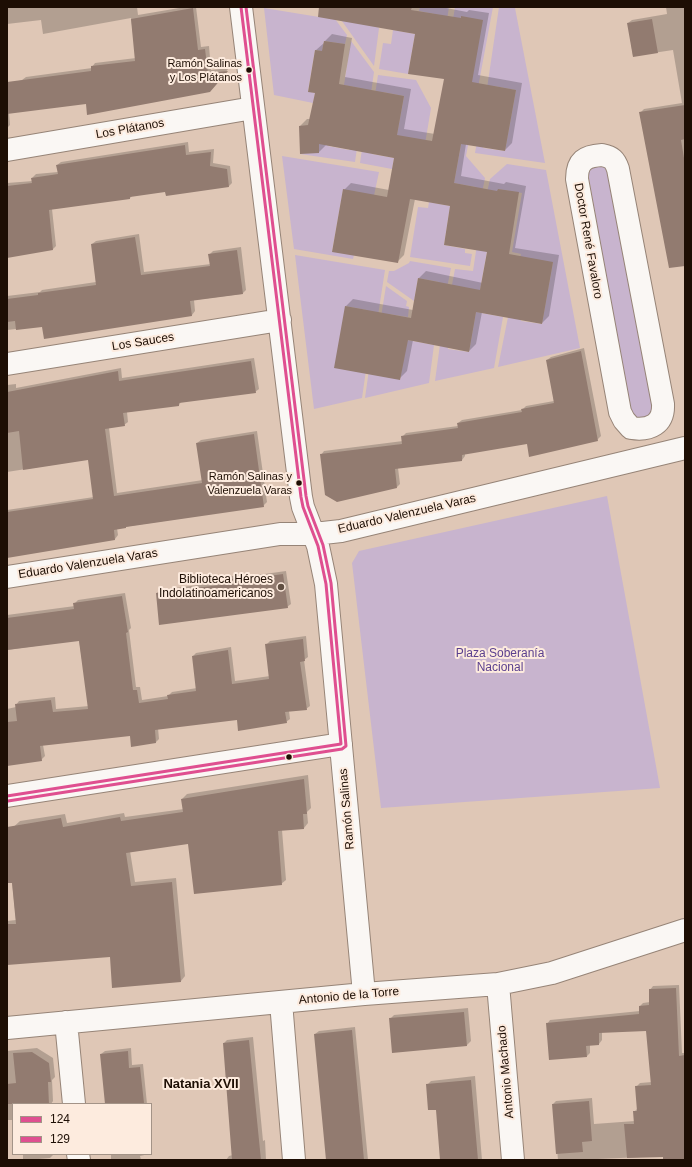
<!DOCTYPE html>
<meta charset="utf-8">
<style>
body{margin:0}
#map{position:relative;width:692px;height:1167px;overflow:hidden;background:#dfc7b6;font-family:Helvetica,sans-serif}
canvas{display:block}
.frame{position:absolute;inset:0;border:8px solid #1d0e04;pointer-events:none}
.legend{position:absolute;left:12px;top:1103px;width:140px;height:52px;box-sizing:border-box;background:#fdebde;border:1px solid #a39387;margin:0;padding:5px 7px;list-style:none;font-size:12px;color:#1d0e04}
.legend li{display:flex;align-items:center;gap:8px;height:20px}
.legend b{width:20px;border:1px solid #a39387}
</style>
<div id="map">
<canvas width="692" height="1167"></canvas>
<div class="frame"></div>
<ul class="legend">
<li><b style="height:5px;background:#df4f90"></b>124</li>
<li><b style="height:5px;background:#df4f90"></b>129</li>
</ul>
</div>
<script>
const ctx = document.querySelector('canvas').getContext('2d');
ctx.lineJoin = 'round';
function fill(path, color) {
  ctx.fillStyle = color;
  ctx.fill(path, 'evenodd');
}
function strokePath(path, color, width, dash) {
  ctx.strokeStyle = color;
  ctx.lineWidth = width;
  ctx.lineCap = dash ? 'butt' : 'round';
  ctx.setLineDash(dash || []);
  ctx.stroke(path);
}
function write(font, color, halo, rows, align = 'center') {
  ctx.font = font + ' Helvetica,sans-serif';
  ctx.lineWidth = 4;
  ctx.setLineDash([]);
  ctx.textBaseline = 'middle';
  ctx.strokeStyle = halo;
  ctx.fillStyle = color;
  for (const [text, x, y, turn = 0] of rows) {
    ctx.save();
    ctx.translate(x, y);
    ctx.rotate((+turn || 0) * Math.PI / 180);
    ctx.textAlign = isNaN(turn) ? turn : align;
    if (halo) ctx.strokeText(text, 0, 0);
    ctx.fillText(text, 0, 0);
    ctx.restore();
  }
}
fill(new Path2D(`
 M326,7L347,35L345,44L324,41L322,51L315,50L308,91L315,93L313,103L274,95L264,8L319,17Z
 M332,7L379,28L374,66Z
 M420,7H449L446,26L440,15L419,11Z
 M455,7H493L477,93L470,92L461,16L459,26L452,25Z
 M499,7L515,8L545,163L475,153L478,136L485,138L483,148L505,151L516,90L494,86L486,95Z
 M393,30L415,34L408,74L379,69L383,43L391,44Z
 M351,41L374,72L370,100L358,98L360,88L344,85Z
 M378,75L416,80L431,108L424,150L397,135L404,96L383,92L374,101Z
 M332,124L328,146L349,150L351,140L358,141L355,162L300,154L318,125Z
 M463,134L470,135L466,156L485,178L481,198L476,187L454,183Z
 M363,142L372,154L394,158L392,169L360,163Z
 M282,156L379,172L373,200L343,190L332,251L354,255L353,259L294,249Z
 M507,164L546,170L580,348L498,367L508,317L522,310L521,321L542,324L553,262L515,280L521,254L512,252L522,193L498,189L496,199L486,197L490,179Z
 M602,164L607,170L653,411L651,416L640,421L631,414L588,173L591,167Z
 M429,202L450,206L444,245L465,249V253L472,254L470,266L410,257L418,207L428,208Z
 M478,238L489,240L480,290L450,295L455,269L473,271Z
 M295,255L385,270L377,322L367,310L345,306L367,363L362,398L314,409Z
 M410,261L451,268L446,293L438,292L439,282L418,278L414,301L387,282L389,271H394L409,263Z
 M386,286L407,301L406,306L409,307L408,317L389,314L387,324L380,323Z
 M476,312L503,317L494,368L435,381L441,337L449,338L448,349L469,352Z
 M407,340L434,345L429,383L365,398L372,348L400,380Z
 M607,496L660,788L381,808L352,563L359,551Z`), '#c8b4ce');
fill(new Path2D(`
 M7,7H137L138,15L185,7H196L201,47L209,46L211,70L229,68L211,89L87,103L9,113L10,125L7,128V85L22,80L26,77L92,68V67L95,63L136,58L131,18L43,34L41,20L7,24Z
 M353,7H441L467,12L469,10L489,13L478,75L522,83L512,143L505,150L466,144L461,176L504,184L506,182L526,186L515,248L559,255L549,316L542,323L482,312L476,344L469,351L413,340L407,371L400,378L346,306L353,299L413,310L419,278L426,271L483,283L488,251L452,205L415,199L404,255L397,262L344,190L351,183L389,190L395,157L326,145L319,152L300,126L307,119H311L316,92V50L324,43L325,41L332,34L352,38L345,77L411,89L404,129L435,134L445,78L416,33Z
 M666,7H685V265L640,113L644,109L682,103L673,50L633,56L628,23L632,20L667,14Z
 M188,142L189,152L214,149L213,163L230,166L232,183L229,186L166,191L132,196L130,198L52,209L56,246L53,249L7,257V183L33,181L32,178L36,174L58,172L57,165L61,162Z
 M139,234L144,272L211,264L209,255L213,251L241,247L246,290L242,294L194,300L195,311L192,315L43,326L7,330V296L40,292L42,290L96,282L92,244L96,241Z
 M584,348L601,436L597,440L528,443L465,453V456L462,460L398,468L400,484L397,487L321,455L324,451L403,441L402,437L406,433L458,426V423L462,420L522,410L526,406L554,401L547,360L551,357Z
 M254,358L259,389L255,392L181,402L179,405L127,412L128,422L124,425L109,428L117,493L203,480L197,443L201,440L257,431L267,502L263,506L117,528L118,535L115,539L7,556V510L94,497L89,459L7,472V385L16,384V388L121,368L122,378Z
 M286,571L291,604L287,607L157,593L160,590L221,582L224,577L250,574V576Z
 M125,593L131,628L129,630L136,687H140L142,700L168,696L172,692L197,688L193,656L196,653L231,647L235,681L270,676L266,645L270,641L306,636L308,657L304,660L310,706L306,709L289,711L290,719L286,722L237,719L158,728L159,739L156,742L132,746L130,734L43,745L45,756L41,760L7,754V709L16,707V705L19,701L55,697L56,709L89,706L79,640L7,650V615L75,606V603L78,600Z
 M308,775L311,808L307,812L308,823L304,828L282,830L286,880L281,884L189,843L130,851L135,882L176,878L185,976L181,981L110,956L7,964V921L16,920L12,882H7V833L20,821L65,814L67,823L124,813L125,817L184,809L182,799L187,794Z
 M679,985L682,1053H685V1155L598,1159V1160H558L553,1104L556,1101L592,1098L594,1124L635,1121L634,1112L638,1108L636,1087L640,1083L652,1082L647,1029L602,1032V1040L599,1044L590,1045V1053L587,1056L547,1024L550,1020L640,1011V1006L643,1003L650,1002V990L653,986Z
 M468,1008L471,1041L467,1045L393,1052L390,1019L394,1015Z
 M355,1027L368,1160H327L315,1034L319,1031Z
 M253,1037L263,1141L265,1140L266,1160H226L229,1156L233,1155L224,1043L227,1040Z
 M37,1048L53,1058L55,1077L52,1080L53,1101L51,1104H13V1120H7V1051Z
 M131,1048L132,1065L143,1064L147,1104H106L101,1054L105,1051Z
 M475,1076L482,1160H441L437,1109L427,1085L431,1081Z
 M23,1154H54L50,1158L28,1160H23Z
 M111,1154H149L140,1156L141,1160H111Z`), '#0003');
fill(new Path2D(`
 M319,7H412L411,10L461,18V16L483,20L472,82L516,90L505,151L461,144L454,183L497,191L498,189L519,192L509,254L553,262L542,324L476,312L469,352L408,340L400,380L334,368L345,306L411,318L418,278L480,290L487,252L444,245L450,206L410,199L398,263L332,252L343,189L387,197L394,158L319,144V153L300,154L299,126L308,125L315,93L308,92L315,50L322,51L324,41L345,44L339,84L404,96L397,135L432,141L444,79L408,74L415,34L318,17Z
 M193,8L198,50L205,49L208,73L228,71L210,92L87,115L86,104L7,114V82L91,71V66L135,61L131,19Z
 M652,19L658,53L633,57L627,23Z
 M685,105V139L681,140L685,164V266L669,268L639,112Z
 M185,145L186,155L211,152L210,166L227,169L229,187L166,196L165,192L130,197V199L49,210L53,250L7,258V186L32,183L31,178L58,174L56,165Z
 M135,237L141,275L210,266L208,254L237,250L243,294L190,301L192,316L44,339L42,327L16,330L15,321L7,322V299L38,295V293L96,285L91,244Z
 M581,351L598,441L529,457L527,444L462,455V461L395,469L397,488L337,502L325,495L320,454L402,444L401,436L458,428L457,423L522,412L521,409L554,403L546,360Z
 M251,361L256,393L179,403V406L123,413L125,426L105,429L114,496L202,483L196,443L254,434L264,507L126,527V528L114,530L115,540L7,558V512L93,499L88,460L23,470L19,431L7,433V392L118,371L119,381Z
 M283,574L288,608L159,625L156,593L220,585L219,581L246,577L247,579Z
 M122,596L128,632L126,633L133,690H137L139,703L168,699L167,695L196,691L192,656L228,650L232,684L269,679L265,644L303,639L305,661L300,662L307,710L285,712L287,723L238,731L237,720L155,730L156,743L131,747L130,736L40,746L42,761L7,766V722L17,721L15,704L51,700L53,712L88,709L79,641L7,650V618L74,609L73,603Z
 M304,779L307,814H303L304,829L278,831L282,885L194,894L188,844L126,853L131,886L172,882L181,982L112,988L110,957L7,965V924H16L12,883H7V827L61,818L63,827L120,817L121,821L183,812L181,799Z
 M676,988L679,1056L685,1055V1160H663V1157L627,1158L624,1124H634L633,1111H637L635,1086L651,1085L646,1031L599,1033V1045L586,1046L587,1057L549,1060L546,1023L639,1014V1006L649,1005V989Z
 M464,1012L467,1046L392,1053L389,1018Z
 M352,1030L364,1160H326L314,1034Z
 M249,1040L261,1160H232L223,1043Z
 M128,1051L129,1068L140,1067L144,1103L105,1104L100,1054Z
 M32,1052L49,1063L51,1082H48L49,1104H7V1084L16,1083L13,1053Z
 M471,1080L478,1160H440L436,1110H428L426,1084Z
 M589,1101L592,1141L582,1142L583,1152L556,1154L552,1104Z`), '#927b70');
const minor = new Path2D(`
 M241,7L301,497L303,507L318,546L326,584L364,994
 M7,150L253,108
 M602,155C612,157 615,160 618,169L663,404C664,424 650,431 631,428L624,420L620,412L577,179C577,161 585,156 602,155Z
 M7,364L280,320
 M7,577L280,534H314L341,531L685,448
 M7,796L341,744
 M498,984L513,1160
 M281,1002L294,1160
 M66,1022L74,1104
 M7,1028L364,994L498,984L552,973L685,930
 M78,1154L79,1160`);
strokePath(minor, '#968477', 24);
strokePath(minor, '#faf7f4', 22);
strokePath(new Path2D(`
 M7,796L341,744L326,584L318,546L303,507L301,497L241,7`), '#df4f90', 3);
strokePath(new Path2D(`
 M8,801L342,749L346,746L331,583L323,545L308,506L306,496L246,7`), '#df4f90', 3);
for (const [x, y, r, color] of [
 [249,70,3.5,"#1d0e04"],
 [299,483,3.5,"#1d0e04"],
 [281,587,4,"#614f42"],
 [289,757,3.5,"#1d0e04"]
]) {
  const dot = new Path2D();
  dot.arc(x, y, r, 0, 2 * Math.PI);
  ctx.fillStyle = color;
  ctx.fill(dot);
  strokePath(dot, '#fdebde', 1.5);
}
write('11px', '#1d0e04', '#fdebde', [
 ["Ramón Salinas",242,64],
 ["y Los Plátanos",242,78],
 ["Ramón Salinas y",292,477],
 ["Valenzuela Varas",292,491]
], 'right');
write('12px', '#1d0e04', '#fdebde', [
 ["Los Plátanos",130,129,-10],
 ["Doctor René Favaloro",588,241,80],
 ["Los Sauces",143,342,-9],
 ["Eduardo Valenzuela Varas",407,514,-13],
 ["Eduardo Valenzuela Varas",88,564,-9],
 ["Ramón Salinas",347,809,-95],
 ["Antonio de la Torre",349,996,-5],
 ["Antonio Machado",506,1072,-95]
]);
write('12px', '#1d0e04', '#fdebde', [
 ["Biblioteca Héroes",273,580],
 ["Indolatinoamericanos",273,594]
], 'right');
write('12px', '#5a3f8e', '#fdebde', [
 ["Plaza Soberanía",500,654],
 ["Nacional",500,668]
]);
write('bold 13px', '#1d0e04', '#fdebde', [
 ["Natania XVII",201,1084]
]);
</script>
